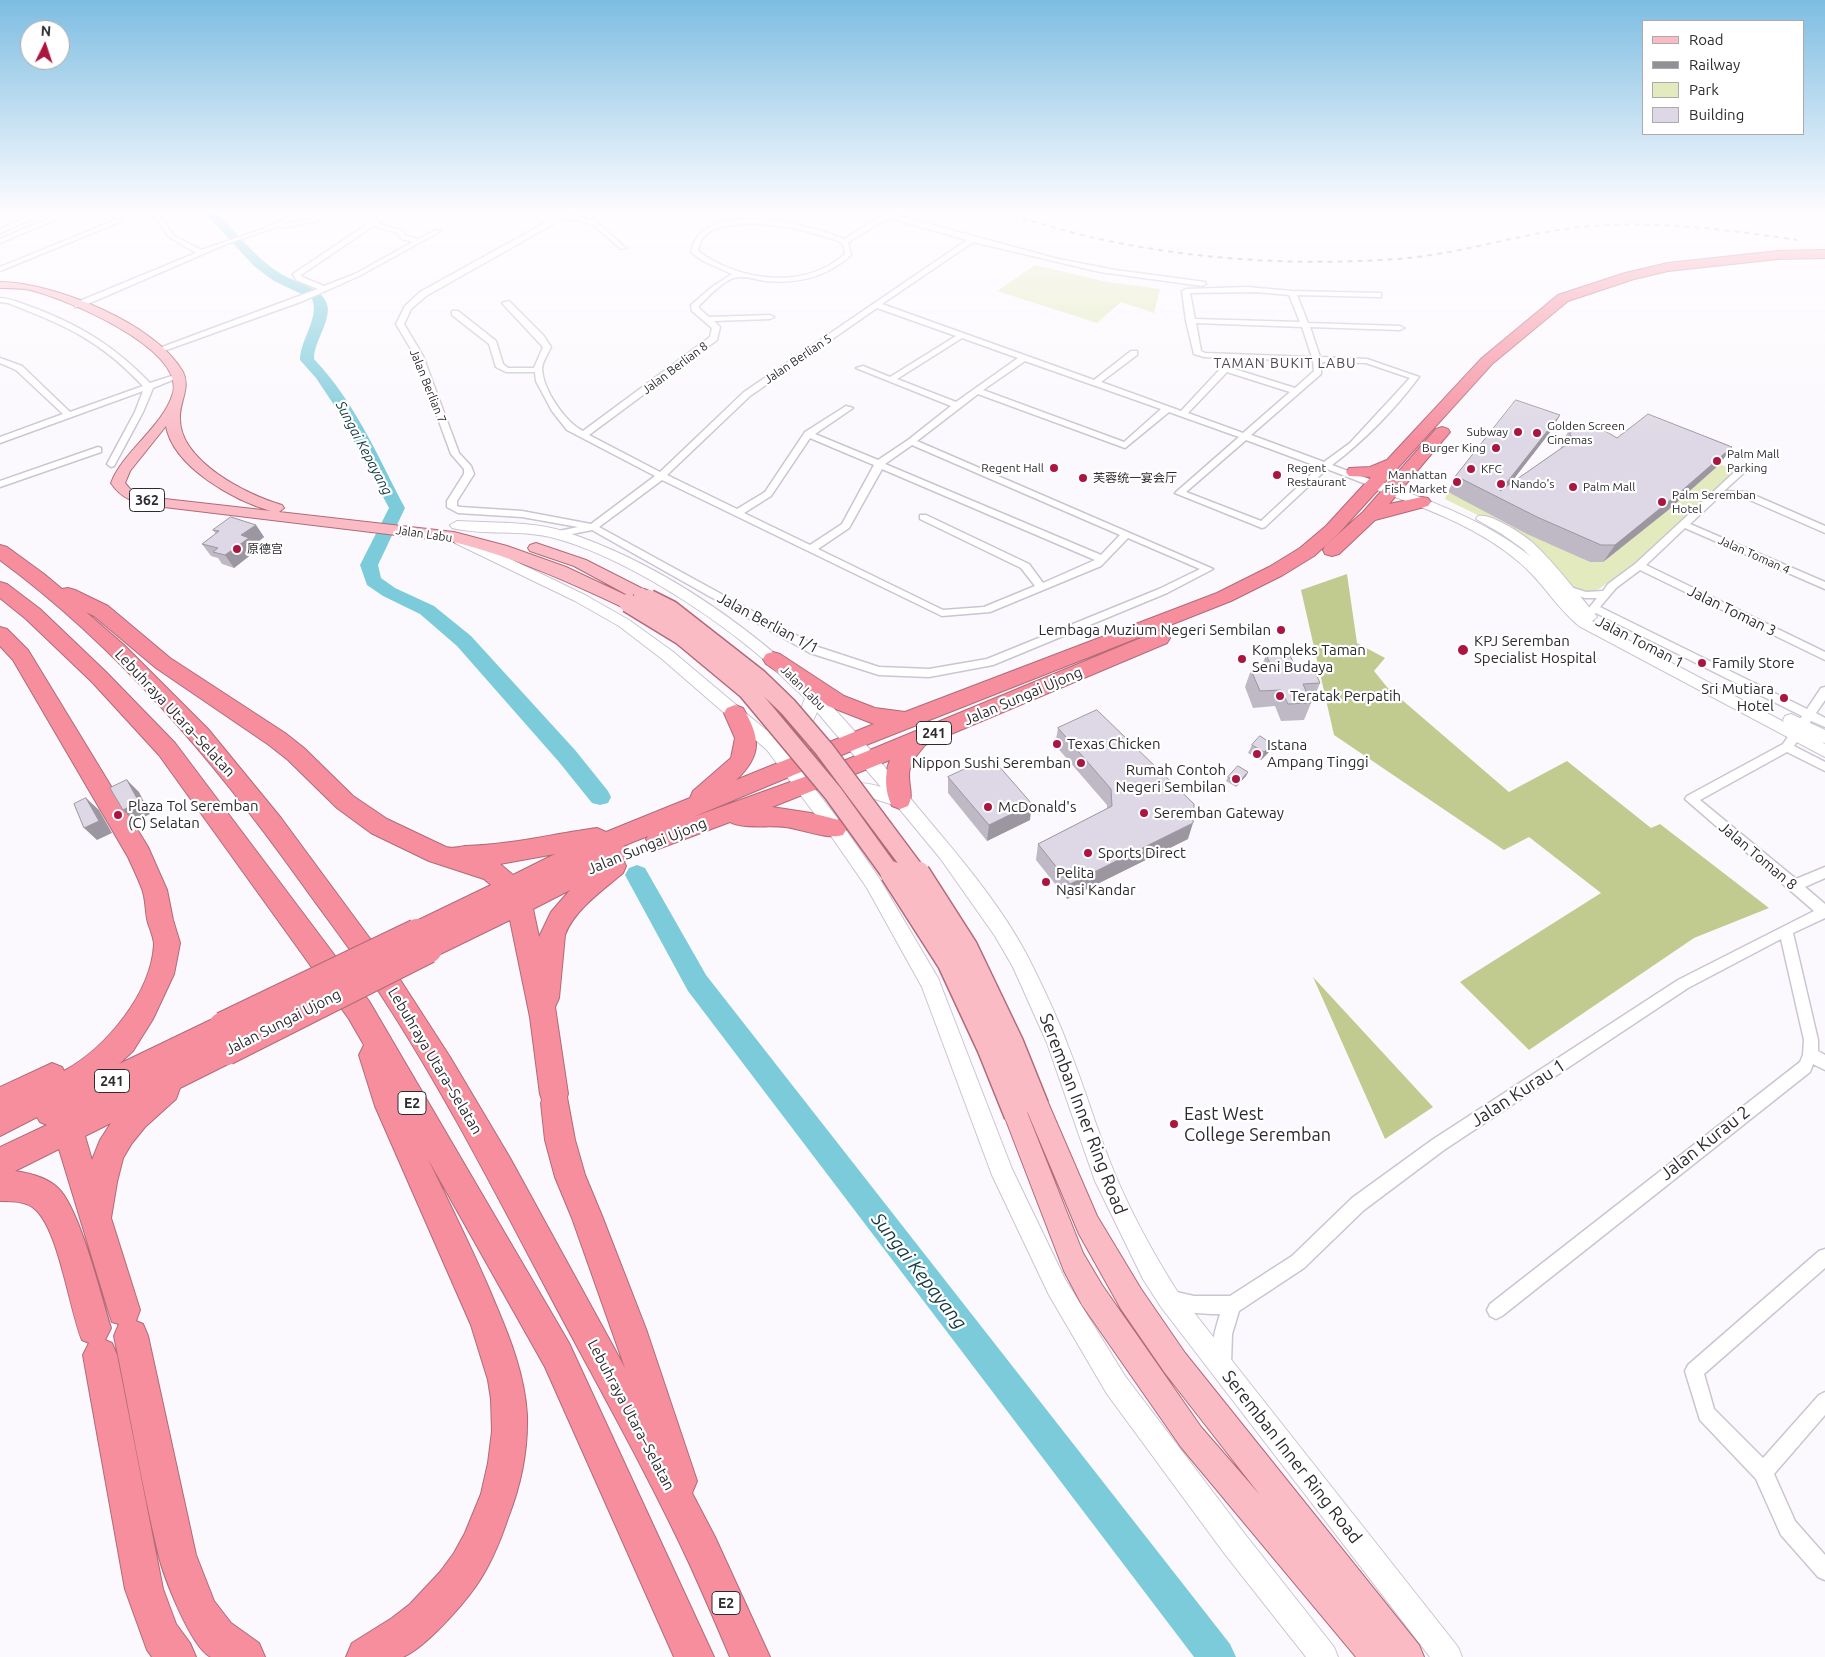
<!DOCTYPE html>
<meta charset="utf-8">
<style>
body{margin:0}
#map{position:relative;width:1825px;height:1657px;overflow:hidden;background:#fcf9fe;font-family:Ubuntu,sans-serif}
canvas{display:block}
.legend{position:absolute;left:1642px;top:20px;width:162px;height:115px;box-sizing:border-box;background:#fff;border:1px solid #abaaac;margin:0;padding:6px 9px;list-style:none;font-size:15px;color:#2d2b30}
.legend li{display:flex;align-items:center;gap:10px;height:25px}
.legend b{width:25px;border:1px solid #abaaac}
.north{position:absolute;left:20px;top:20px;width:50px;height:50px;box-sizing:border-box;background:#fff;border:1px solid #abaaac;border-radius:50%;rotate:4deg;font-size:14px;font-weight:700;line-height:20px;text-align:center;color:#2d2b30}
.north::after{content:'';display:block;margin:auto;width:18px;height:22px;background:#ab153f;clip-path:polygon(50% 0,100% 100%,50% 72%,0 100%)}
</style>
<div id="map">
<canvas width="1825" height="1657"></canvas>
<ul class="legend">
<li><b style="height:6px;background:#fabbc5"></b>Road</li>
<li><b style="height:6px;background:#939095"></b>Railway</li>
<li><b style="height:14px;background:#e3eabd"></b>Park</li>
<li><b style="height:14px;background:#ded7e5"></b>Building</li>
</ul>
<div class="north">N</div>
</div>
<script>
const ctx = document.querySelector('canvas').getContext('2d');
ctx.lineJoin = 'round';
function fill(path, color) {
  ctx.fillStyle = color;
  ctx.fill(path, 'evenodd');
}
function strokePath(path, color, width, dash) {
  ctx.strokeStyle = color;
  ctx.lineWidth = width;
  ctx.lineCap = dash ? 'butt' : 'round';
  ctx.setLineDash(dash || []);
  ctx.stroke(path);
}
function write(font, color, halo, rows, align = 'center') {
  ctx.font = font + ' Ubuntu,"Noto Sans SC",sans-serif';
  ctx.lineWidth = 4.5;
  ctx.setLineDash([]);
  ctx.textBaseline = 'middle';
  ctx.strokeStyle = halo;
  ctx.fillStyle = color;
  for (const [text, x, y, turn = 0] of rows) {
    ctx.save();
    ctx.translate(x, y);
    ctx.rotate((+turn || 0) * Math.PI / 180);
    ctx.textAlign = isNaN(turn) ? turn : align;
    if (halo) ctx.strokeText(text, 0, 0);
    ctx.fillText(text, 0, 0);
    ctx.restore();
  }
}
fill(new Path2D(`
 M1226,210H1315L1318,221H1230Z
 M1035,265L1108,282L1160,289L1154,313L1121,302L1097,323L997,291Z
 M1720,464L1738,472L1660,544L1599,589L1591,592L1575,590L1506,529L1445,499L1448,492L1590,562H1603L1670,508Z`), '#e3eabd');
fill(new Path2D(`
 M1347,574L1357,643L1385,658L1374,671L1387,687L1509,792L1567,761L1651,828L1660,824L1769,908L1694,938L1529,1050L1460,982L1601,893L1529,837L1504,850L1334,735L1301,590Z
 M1313,977L1433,1107L1385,1139Z`), '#c2cb8f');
fill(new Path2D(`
 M202,210L217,212C238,234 257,260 283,275C297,283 322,288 327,304C332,320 314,341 314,359C355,402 378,457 405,508L378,565L381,578L395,588L434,606L471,636L575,750L608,791L611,797L608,803L600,805L592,803L559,762L457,646L420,614L383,596L367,585L360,565L389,508L338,411L316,378L300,360C300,340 320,317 312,299L274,281L255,267Z
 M637,865L645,868L706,975L1230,1644L1236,1657H1194L688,991L625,875L629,868Z`), '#7ccbda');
const street = new Path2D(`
 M43,210H53L0,233V229Z
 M68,210H78L0,243V239Z
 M101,210H110L104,215L122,221L0,271V267L113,221L96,216V214Z
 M150,210H157L173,235L201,250L263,229L301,210H310L283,224L316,219L319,221L282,228L279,226L224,245L81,307H75V303L196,253L169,237Z
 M391,210H400L377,223L403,231L406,236L419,239L436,230L441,231L359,276L303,301L161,352L154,350L318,289L296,280L293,274L366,225ZM373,226L398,233L401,239L413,242L355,274L324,286L302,277L301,275Z
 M568,210H577L569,215L596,221L626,248L621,249L592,224L564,218L426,296L411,309L404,324L423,356L459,453L471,466L474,474L457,501V506L460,507L522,511L591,524L655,476L567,430L552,411L536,381L535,372H506L496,367L489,344L452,315V311H458L496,341L503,364L508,368H534L543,347L502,303L509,301L543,335L551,347C548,354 542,362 542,369C543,390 565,422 583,431L710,337L712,328L692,311L691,305L712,287L732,274L703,261L691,252C701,197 809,224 844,239L882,216L865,210H877L1058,259L1115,270L1205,282L1206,284L1202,286L1100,272L973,242L882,304L1094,380L1131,351H1137V355L1101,382L1181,411L1222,367H1228L1295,388L1314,371L1313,361L1204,357L1194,354L1186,321L1182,291L1186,289L1247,287L1292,291L1381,293V297H1378L1297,295L1308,323L1400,326L1404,328L1400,330L1310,327L1320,357L1367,359L1419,377C1394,410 1365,440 1332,465L1377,482V486H1371L1327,469L1265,527L1262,528L1175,493L1239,437L1169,412L1125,448L978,394L917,441L1213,569L1167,593L993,665L929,677L879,675L810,653L592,530L557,537L552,534L554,532L578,527L522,517L458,513L447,507V501L464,474V469L451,454L415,356L396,324L405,306L420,292ZM889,218L967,240L744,392L660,472L589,435L717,340L720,327L714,321L770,319L774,317L770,315L709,317L699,308V306C709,296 725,278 739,277C747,276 757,280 766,281C798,284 827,277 851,255L848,242ZM743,224C781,223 804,230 839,241L843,245L845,254C805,290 740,282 698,251C702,227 722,226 743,224ZM1256,292L1289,295L1300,322L1195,319L1190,293ZM877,308L956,336L890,377L863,366L856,368L951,406L908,440L878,460L815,434L853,408L846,406L805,432L765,492L737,509L667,475L750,396ZM1196,323L1302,327L1312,357L1205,353L1201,351ZM962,338L1018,358L956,402L897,379ZM1025,361L1161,409L1124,442L983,390ZM1321,362L1366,363L1410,378L1350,443L1324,462L1251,435L1321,374ZM1227,372L1290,392L1243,433L1188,413ZM810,438L874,465L842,524L810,545L744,513L771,496ZM1246,440L1319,467L1261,521L1186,492ZM912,445L1120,535L1101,555L885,464ZM882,469L1095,560L1043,583L1029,564L926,515H920V519L1021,568L1035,586L984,607L943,610L818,549L849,528ZM662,480L942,616L990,612L1101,566L1128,538L1200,569L1159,589L987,659L929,669L879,667L818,647L599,527Z
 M0,298C13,299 25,305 37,309C83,327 115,347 150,383L178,374L182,376L153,388L143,412L114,466L111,467L107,464L135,412L143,391L0,443V437L63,414L16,370L0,363V358L22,366L70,412L143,386C99,339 66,326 8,303L0,302Z
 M98,447L101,448V452L0,487V481Z
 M1744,465L1747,466V470L1724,491L1747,492L1825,526V533L1743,497H1719L1690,524L1825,582V589L1685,528L1646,565L1825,652V660L1640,570L1616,588L1600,607L1807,709L1821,688L1825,687V700L1816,713L1825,718V727L1811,721L1794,746L1825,762V771L1787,752L1700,800L1796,879L1825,867V878L1805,887L1825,904V918L1793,933L1818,1040V1051L1825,1055V1070L1813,1064L1810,1072L1502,1316L1496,1319L1490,1316L1487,1310L1490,1304L1800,1062L1803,1055L1804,1040L1781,939L1688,988L1444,1150L1364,1210L1304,1268L1239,1311L1232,1334L1231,1363L1228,1369L1222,1372L1216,1369C1208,1351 1215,1331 1220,1314C1202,1314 1184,1313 1166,1306L1163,1300L1166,1294L1172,1291L1194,1296H1230L1292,1256L1352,1198L1432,1140L1678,980L1814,911L1685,799L1687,796L1783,744L1802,716L1596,613L1590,616L1586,615L1585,613L1597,598H1585L1563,591L1562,589L1567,586L1586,592L1603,591L1608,584L1635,564L1741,466Z
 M1825,1249V1268L1704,1374L1714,1409L1763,1458L1819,1395L1825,1392V1415L1774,1474L1795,1521L1825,1555V1580L1818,1577L1781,1535L1756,1479L1700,1420L1685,1371L1688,1365L1819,1251Z`);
const secondary = new Path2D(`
 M1374,480C1388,484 1401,490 1414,495C1455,511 1497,529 1531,557L1523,549L1502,534L1476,519L1478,516C1491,513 1523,534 1533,543C1556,564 1575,591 1595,614L1597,617L1592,621L1784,722L1783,720L1785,716L1791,714L1825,730V743L1822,742L1825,744V757L1579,626C1556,607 1542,581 1519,562C1476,525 1421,507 1369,487L1368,484Z
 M457,521C491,523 530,521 563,531C658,562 745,623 817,691C854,728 887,770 920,810C958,855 1002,906 1029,959C1043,987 1057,1016 1068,1046C1084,1086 1096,1127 1112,1167C1129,1209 1153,1253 1177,1291L1458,1647L1462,1657H1430L1161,1307L1143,1279L1095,1181L1047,1043L1013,967L995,936L940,858L897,806L865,796L843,797L837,796L835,791L837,786C852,782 866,782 881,787L817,712C810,730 798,742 777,740L841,823L879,878L938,978L1012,1169L1065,1279L1125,1376L1244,1533L1334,1647L1338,1657H1306L1224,1553L1107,1394L1049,1295L992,1175L922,987L867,888L829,833L767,750L662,659L619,626L575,601L455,543L453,540L460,536L465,537L585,595L629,620L672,651L766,730L790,727L798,718L805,698C788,683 772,666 755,652C703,609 619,555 554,538C521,529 485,536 452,528L450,525Z`);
const primary = new Path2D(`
 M0,282C52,282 157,324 183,372C191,388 179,402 180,419C180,461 247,495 282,505L284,508L279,512L454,532L507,546L566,567L634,599L636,603L634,607L628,608L622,607C567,581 513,557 454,542L156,506C136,502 123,501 111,483C124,450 163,427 173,393C185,348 64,298 30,290C20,288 10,288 0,288ZM166,426C173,467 235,501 271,511L156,498L130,489L125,483L130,471Z
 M536,543L586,560L647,591L649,595L647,599L641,600L635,599L574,566L530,551L528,548L530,545Z
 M1037,1094L1046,1098L1097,1216L1141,1289L1185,1353L1419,1645L1424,1657H1356L1181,1447L1082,1305L1064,1271L1004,1115L1007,1107L1016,1103L1025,1107L1083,1253L1102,1285L1201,1427L1260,1495L1165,1373L1121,1309L1079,1234L1025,1106L1028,1098Z`);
const highway = new Path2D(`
 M1825,250V258L1778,259L1668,271L1634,279L1568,301L1492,364L1338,534L1314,556L1283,575L1231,601L861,747L693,817L807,776L1153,633L1160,631L1167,633L1170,638L1167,643L925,745C920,752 912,759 910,768C906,781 915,794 908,806L900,809L892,806C885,793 884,774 890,760L772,807L811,813L843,821L847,828L843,835C826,840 803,829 785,827C770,825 741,829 730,822L658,849L650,846L646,839L648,836L623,846L628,847L631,854L624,862L626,866L623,873C603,890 574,910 565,935L559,998L555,1007L568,1094L567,1097L575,1140L585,1175L602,1216L646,1329L697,1481L692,1493L715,1537L770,1657H730C717,1626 704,1596 690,1565C647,1472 596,1383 548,1292C495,1192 443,1090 381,995C356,956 327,919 300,881C215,762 118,647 0,560V545L7,547L44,574L62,589L68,588L75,590L108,606L170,658L285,733L304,748L353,796L387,819L446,847C454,849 457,847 465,846C510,845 552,834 597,828L606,832L690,798L693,791L731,758L735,738L724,713L727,708L735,705L743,708C760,737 763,755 736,780L874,724L828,706L766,664L763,659L766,654L773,652L780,654L844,696L875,708L905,712L1217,593L1269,567L1300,548L1326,526L1371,477L1349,476L1346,472L1349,468L1370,467L1387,460L1482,358L1558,295L1625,273L1668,263L1778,251ZM86,612L94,616L156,668L269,745L288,760L337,808L371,833L429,861L484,879L491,885L408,925L404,933L408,941L418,944L415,949L419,957L428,960L510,920L530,1017L540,1094L542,1100L541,1103L545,1140L555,1177L572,1218L625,1368L510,1158L450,1057L399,978L281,818L208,729L124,645ZM555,854L513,875L500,864ZM570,890L551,912L539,937L533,909Z
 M1442,427L1448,429L1450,432L1389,504L1422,497L1428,498L1431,502L1428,506L1375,520L1339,554L1332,556L1325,554L1323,550L1325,546L1363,512L1436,429Z
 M0,582L7,584L40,609L106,672L175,743L369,1001L569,1343L714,1657H674L545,1367L428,1159C451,1207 475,1254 495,1303C510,1338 525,1376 527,1415C528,1450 521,1485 508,1518C500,1542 490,1566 476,1586C462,1606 425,1648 403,1657C394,1657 358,1657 346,1657L352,1643L392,1618L410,1604L440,1572L454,1553L465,1533L481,1494L488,1463L492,1431L491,1399L488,1380L471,1325L375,1106L359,1055L364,1045L349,1019L159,755L92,682L26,619L0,598Z
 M0,627L7,629L28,650L148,847L167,890L173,920L180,943L174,974L153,1019L133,1051L119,1064L223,1014L233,1017L237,1026L233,1035L226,1038L236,1042L240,1051L236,1060L180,1088L176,1099L145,1127L132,1143L123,1158L117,1182L111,1218L140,1310L136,1321L143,1324L148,1336L196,1555L214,1601L231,1623L259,1643L265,1657C254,1657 220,1657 211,1657C191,1648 163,1575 158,1553C141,1482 129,1408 114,1336L119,1324L112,1322L108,1310L59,1149L15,1171C29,1173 48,1178 58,1188C80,1209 101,1296 111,1328L105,1340L112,1343L117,1355L163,1589L176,1624L190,1643L196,1657H152L147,1650L125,1589L83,1355L89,1343L82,1340C69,1307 59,1232 36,1210C27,1201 12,1201 0,1201V1147L47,1125L40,1122L37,1117L0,1136V1087L52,1063L62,1067L64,1071C106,1048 151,994 154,945C154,938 150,929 148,923C145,912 146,899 142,889C138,878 133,868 128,857L13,660L0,646ZM111,1123L100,1140L92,1160L85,1136Z`);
strokePath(street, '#cbc4d2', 3);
strokePath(secondary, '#cbc4d2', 2);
strokePath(primary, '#b06b78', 2);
strokePath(highway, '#b06b78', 2);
fill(street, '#fff');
fill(secondary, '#fff');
fill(primary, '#fabbc5');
fill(highway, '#f68e9e');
strokePath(new Path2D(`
 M993,210C1028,220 1064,231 1099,239C1197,260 1297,266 1396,259C1456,255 1514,235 1573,228C1648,219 1723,229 1797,240`), '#939095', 2, [5, 5]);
const primaryBridgeFar2 = new Path2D(`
 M641,595L652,600`);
const primaryBridgeFar1 = new Path2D(`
 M649,599L671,610L758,678L788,707L824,749L918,875
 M628,603L682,636L747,690L833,793L892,875`);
const primaryBridge = new Path2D(`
 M892,873L949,962L989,1048L1016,1115
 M918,873L966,948L1012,1044L1037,1106`);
const highwayBridge = new Path2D(`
 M223,1026L417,933
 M226,1051L428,949`);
strokePath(primaryBridgeFar2, '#b06b78', 16, []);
strokePath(primaryBridgeFar1, '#b06b78', 21, []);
strokePath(primaryBridge, '#b06b78', 26, []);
strokePath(highwayBridge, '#b06b78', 30, []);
strokePath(primaryBridgeFar2, '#fabbc5', 14);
strokePath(primaryBridgeFar1, '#fabbc5', 18);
strokePath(primaryBridge, '#fabbc5', 23);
strokePath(highwayBridge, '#f68e9e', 28);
fill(new Path2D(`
 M1560,415L1551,431L1509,485L1561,449L1562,443L1571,426L1720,464L1667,511L1603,562H1590L1527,534L1448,492L1456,476Z
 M256,525L264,537L254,545L257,550L234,568L222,564L218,558L211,556L202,544L216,534L213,530Z
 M1266,655L1293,662L1320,683L1313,700H1310L1311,703L1304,720L1281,721L1275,706L1253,708L1245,687L1251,670H1260Z
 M1058,728L1188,839L1067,899L1036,860L1038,844L1107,809V805L1055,745Z
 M1252,745L1269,752L1261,760L1248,753Z
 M1248,772L1246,776L1236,787L1226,781L1228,777Z
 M948,777L1030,820L987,841L948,793Z`), '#bfb9c5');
fill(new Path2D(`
 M1560,415L1551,431L1499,498L1500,491Z
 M1732,447L1720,464L1667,511L1603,562L1615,545Z
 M256,525L264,537L254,545L257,550L234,568L225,555L241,535Z
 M1272,744L1269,752L1261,760L1264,752Z
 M1248,772L1246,776L1236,787L1238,783Z
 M127,780L139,792L150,814L135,822L123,810Z
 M86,798L99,810L112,833L97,840L84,828Z
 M1032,804L1030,820L987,841L989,825Z
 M1193,823L1188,839L1067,899L1070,884Z`), '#9b96a0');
const building = new Path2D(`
 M1516,400L1560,415L1500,491L1573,440L1570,434L1571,426L1580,424L1600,428L1617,438L1648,414L1732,447L1678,494L1615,545H1601L1537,517L1456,476Z
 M231,517L256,525L241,535L249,538L225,555L213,552L218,548L202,544L219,531L213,530Z
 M1289,653L1293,662L1316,674L1320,683L1303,684L1311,703L1288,704L1281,690L1260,691L1251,670L1273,669L1266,655Z
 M1097,710L1194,804L1193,823L1070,884L1038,844L1112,806L1111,789L1058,728Z
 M1260,736L1272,744L1264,752L1252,745Z
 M991,757L1032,804L989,825L948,777Z
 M1238,766L1248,772L1238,783L1228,777Z
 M127,780L139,802L123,810L110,788Z
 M86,798L99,821L84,828L74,804Z`);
fill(building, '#ded7e5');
strokePath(building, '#9b96a0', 1);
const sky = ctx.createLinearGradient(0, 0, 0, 442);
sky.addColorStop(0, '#7dbde2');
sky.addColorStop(0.48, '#fefcff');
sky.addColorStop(1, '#fefcff00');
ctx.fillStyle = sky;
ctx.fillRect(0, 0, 1825, 442);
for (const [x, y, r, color] of [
 [1518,432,5,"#ab153f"],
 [1537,433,5,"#ab153f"],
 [1496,448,5,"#ab153f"],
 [1717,461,5,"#ab153f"],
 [1054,468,5,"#ab153f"],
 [1471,469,5,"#ab153f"],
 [1277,475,5,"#ab153f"],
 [1083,478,5,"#ab153f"],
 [1457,482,5,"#ab153f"],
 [1501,484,5,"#ab153f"],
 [1573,487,5,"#ab153f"],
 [1662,502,5,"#ab153f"],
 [237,549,5,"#ab153f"],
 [1281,630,5,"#ab153f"],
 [1463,650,6,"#ab153f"],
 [1242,659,5,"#ab153f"],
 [1702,663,5,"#ab153f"],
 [1280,696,5,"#ab153f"],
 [1784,698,5,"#ab153f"],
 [1057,744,5,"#ab153f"],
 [1257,754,5,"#ab153f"],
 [1081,763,5,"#ab153f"],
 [1236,779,5,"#ab153f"],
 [988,807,5,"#ab153f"],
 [1144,813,5,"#ab153f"],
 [118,815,5,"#ab153f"],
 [1088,853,5,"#ab153f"],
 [1046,882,5,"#ab153f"],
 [1174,1124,5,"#ab153f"]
]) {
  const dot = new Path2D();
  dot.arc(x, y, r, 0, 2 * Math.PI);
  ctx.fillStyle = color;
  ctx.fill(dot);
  strokePath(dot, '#fff', 2);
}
write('12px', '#2d2b30', '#fff', [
 ["Jalan Berlian 5",798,359,-34],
 ["Jalan Berlian 8",675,368,-37],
 ["Jalan Berlian 7",428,386,68],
 ["Jalan Labu",424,534,8],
 ["Jalan Toman 4",1754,555,24],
 ["Jalan Labu",803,688,45]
]);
write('12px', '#2d2b30', '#fff', [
 ["Golden Screen",1547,426],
 ["Cinemas",1547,440],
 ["Subway",1508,432,"right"],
 ["Burger King",1486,448,"right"],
 ["Palm Mall",1727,454],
 ["Parking",1727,468],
 ["Regent Hall",1044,468,"right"],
 ["Regent",1287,468],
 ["Restaurant",1287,482],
 ["KFC",1481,469],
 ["Manhattan",1447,475,"right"],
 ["Fish Market",1447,489,"right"],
 ["芙蓉统一宴会厅",1093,478],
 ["Nando's",1511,484],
 ["Palm Mall",1583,487],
 ["Palm Seremban",1672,495],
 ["Hotel",1672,509],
 ["原德宫",247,549]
], 'left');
ctx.letterSpacing = '1px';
write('14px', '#4f4954', '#fff', [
 ["TAMAN BUKIT LABU",1285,363]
]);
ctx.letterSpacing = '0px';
write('italic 14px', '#11383f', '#fff', [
 ["Sungai Kepayang",364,448,62]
]);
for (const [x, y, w] of [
 [147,500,35],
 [934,733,35],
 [112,1081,35],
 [412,1103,28],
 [726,1603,28]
]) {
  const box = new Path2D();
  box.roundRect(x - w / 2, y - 11.5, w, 23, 4);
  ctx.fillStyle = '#fff';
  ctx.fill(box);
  strokePath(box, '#2d2b30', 1);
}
write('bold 14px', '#2d2b30', null, [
 ["362",147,500],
 ["241",934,733],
 ["241",112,1081],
 ["E2",412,1103],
 ["E2",726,1603]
]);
write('15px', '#2d2b30', '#fff', [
 ["Jalan Toman 3",1732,611,26],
 ["Jalan Berlian 1/1",768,623,28],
 ["Jalan Toman 1",1640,642,27],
 ["Jalan Sungai Ujong",1023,696,-23],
 ["Lebuhraya Utara–Selatan",175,713,47],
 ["Jalan Sungai Ujong",647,846,-22],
 ["Jalan Toman 8",1758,856,40],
 ["Jalan Sungai Ujong",283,1022,-27],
 ["Lebuhraya Utara–Selatan",435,1061,59],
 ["Lebuhraya Utara–Selatan",631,1415,62]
]);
write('15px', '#2d2b30', '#fff', [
 ["Lembaga Muzium Negeri Sembilan",1271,630,"right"],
 ["KPJ Seremban",1474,641],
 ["Specialist Hospital",1474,658],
 ["Kompleks Taman",1252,650],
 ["Seni Budaya",1252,667],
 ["Family Store",1712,663],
 ["Sri Mutiara",1774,689,"right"],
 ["Hotel",1774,706,"right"],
 ["Teratak Perpatih",1290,696],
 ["Texas Chicken",1067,744],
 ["Istana",1267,745],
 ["Ampang Tinggi",1267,762],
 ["Nippon Sushi Seremban",1071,763,"right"],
 ["Rumah Contoh",1226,770,"right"],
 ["Negeri Sembilan",1226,787,"right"],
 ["Plaza Tol Seremban",128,806],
 ["(C) Selatan",128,823],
 ["McDonald's",998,807],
 ["Seremban Gateway",1154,813],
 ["Sports Direct",1098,853],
 ["Pelita",1056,873],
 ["Nasi Kandar",1056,890]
], 'left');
write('18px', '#2d2b30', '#fff', [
 ["Jalan Kurau 1",1518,1093,-33],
 ["Seremban Inner Ring Road",1083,1114,69],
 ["Jalan Kurau 2",1705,1143,-38],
 ["Seremban Inner Ring Road",1292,1457,52]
]);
write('18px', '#2d2b30', '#fff', [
 ["East West",1184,1114],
 ["College Seremban",1184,1135]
], 'left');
write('italic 19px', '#11383f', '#fff', [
 ["Sungai Kepayang",919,1271,52]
]);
</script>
